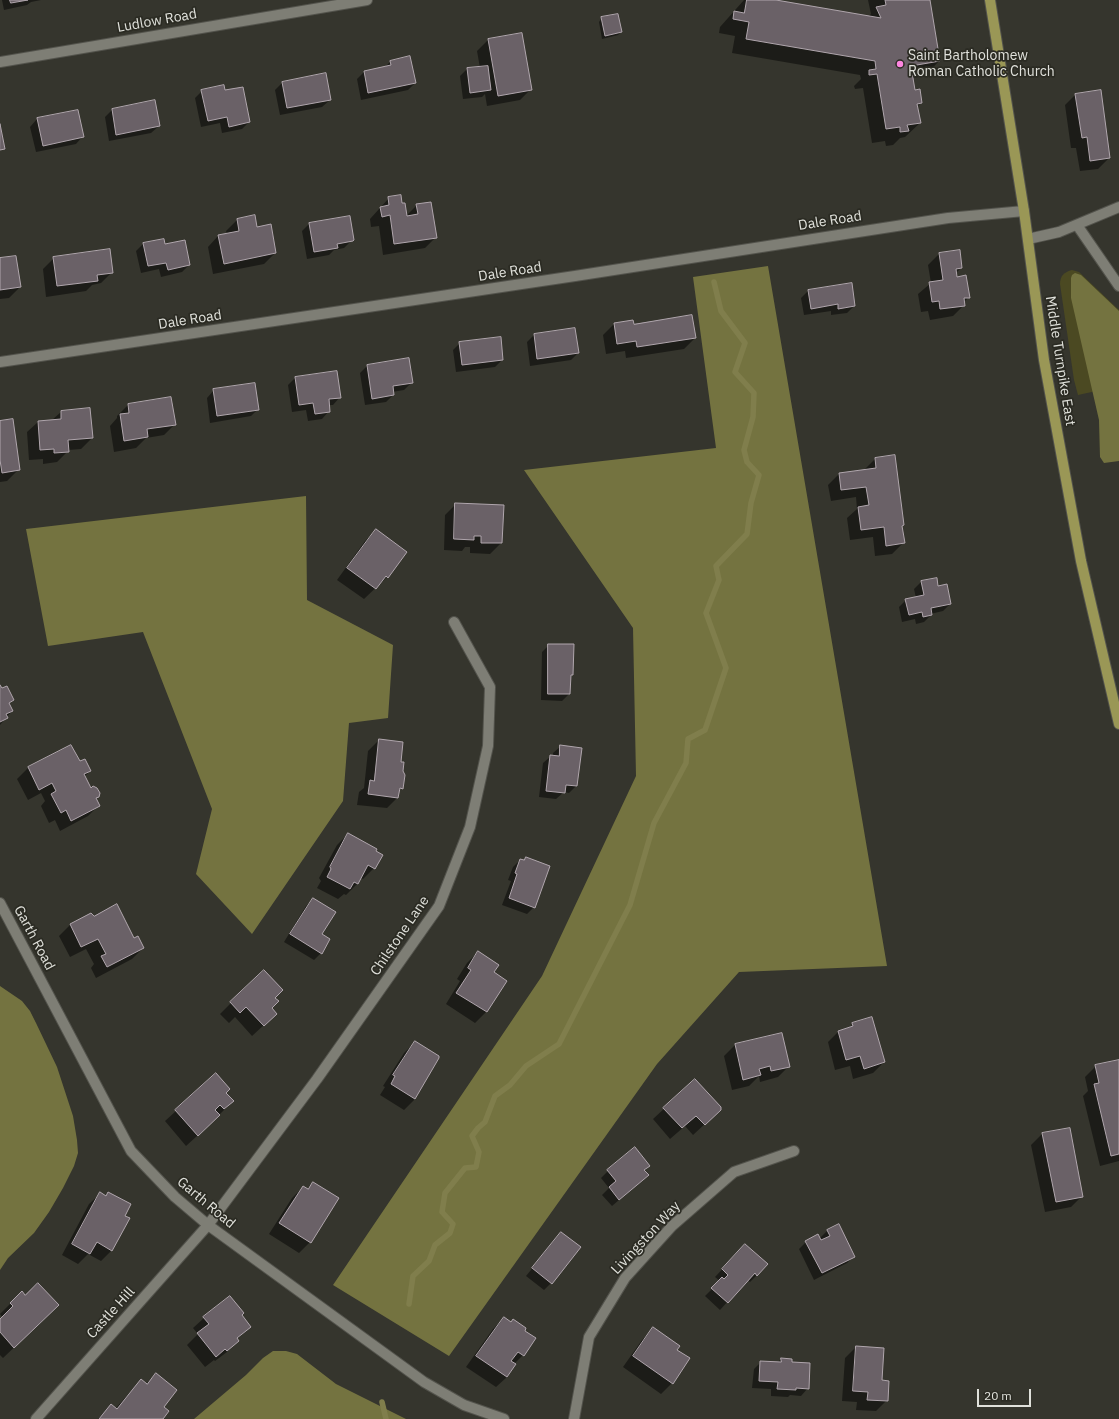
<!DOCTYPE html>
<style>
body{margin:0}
#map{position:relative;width:1119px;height:1419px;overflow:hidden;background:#35352d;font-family:"IBM Plex Sans",sans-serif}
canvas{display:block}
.scale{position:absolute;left:977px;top:1389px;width:54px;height:18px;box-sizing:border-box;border:2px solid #e0e1db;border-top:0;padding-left:5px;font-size:12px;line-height:14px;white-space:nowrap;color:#e0e1db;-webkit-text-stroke:3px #2b2b23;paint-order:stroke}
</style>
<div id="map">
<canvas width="1119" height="1419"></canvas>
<div class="scale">20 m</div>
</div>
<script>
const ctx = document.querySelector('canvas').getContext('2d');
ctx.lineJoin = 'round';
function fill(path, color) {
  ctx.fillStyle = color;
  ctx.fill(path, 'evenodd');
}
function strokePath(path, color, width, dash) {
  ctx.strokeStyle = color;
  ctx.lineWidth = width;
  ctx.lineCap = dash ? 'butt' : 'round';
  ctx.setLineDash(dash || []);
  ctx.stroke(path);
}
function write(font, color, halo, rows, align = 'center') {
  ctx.font = font + ' "IBM Plex Sans",sans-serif';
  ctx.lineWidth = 3.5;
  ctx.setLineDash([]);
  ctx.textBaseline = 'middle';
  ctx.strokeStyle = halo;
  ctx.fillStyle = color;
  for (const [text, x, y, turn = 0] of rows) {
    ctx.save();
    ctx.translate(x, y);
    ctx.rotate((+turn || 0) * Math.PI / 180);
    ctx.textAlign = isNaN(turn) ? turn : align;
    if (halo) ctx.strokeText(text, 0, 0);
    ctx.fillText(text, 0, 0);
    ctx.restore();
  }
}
fill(new Path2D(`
 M1072,270L1079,272L1119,310V386L1078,395L1074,380L1060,284C1060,276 1064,272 1072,270Z`), '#4b4922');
fill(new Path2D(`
 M768,266L887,966L739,972L657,1064L449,1356L333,1285L542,976L636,776L633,628L524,470L716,448L693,277Z
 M1075,273L1081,275L1119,311V461L1104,463L1100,457L1099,420L1071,298V278L1072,275Z
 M306,496L307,600L393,645L388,718L349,723L343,801L252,934L196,874L212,809L143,632L48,646L26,529Z
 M0,986L22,1001L30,1011L36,1023L57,1067L73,1116L77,1140L78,1153L74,1166L63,1188L49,1212L34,1233L8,1258L0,1270Z
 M273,1351H286L297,1354L336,1384L406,1419H194L246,1375L263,1358Z`), '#747340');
fill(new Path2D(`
 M2,0H41L31,2L27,5L4,10Z
 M744,0H770L868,17L871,14L868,0H929L939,61L925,76L912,78L914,91L921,103L917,107L920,123L905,137L900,138L893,145L886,146L885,141L872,143L863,88L855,89L854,86L861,79L860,75L732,53L735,36L719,33L720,27Z
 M602,18L621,32L618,35L602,39L599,22Z
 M521,35L531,89L520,100L487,106L485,94L482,97L463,99L460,76L467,69L480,68L477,51L488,40Z
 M390,62L415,83L408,90L361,100L357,79L364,72L385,67Z
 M283,82L330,100L322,107L280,115L275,90Z
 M202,91L249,122L242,129L222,133L220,123L201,127L195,98Z
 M1076,94L1109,158L1098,169L1080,171L1076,148H1071L1065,105Z
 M154,102L159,126L151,133L109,141L105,117L112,110Z
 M37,119L83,136L76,144L36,152L30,127Z
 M389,198L401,204L406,216L417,205L436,237L425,248L383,255L379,226L371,227L370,219Z
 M237,220L256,228L275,253L264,264L213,274L208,247L218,236L227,234L226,231Z
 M309,224L353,239L344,248L334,250L329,255L307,259L302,231Z
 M163,240L164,245L189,265L182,272L161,277L159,269L141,273L136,251L143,244Z
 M959,251L961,268L956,273V278L969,297L964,302V305L953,316L930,320L928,311L921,312L918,294L931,283L928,265L939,254Z
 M54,258L112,272L101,283L92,285L86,291L46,297L43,269Z
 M0,259L20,287L9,298L0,299Z
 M808,291L854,306L847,313L831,315V311L804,315L801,298Z
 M614,324L633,325L695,338L684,349L626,358L625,351L606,354L603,335Z
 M574,329L578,353L571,360L530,366L527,342L534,335Z
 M460,343L502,360L495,367L456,372L453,350Z
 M367,366L411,383L404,390L392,392L393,395L386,402L365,405L360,373Z
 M336,372L340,397L333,405H328L329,411L322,419L308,421L306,410L292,412L288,385L295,378Z
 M214,390L258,409L251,416L210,423L207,398Z
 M170,398L175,424L164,435L146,438L136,448L114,452L110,426L117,418V416L128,405Z
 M61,412L92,438L81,449L68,450V451L57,462L43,464V459L29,460L27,432L38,422L52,420Z
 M0,422L18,470L7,481L0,482Z
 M894,456L903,525L901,527L903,543L892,554L875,556L873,537L850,540L847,518L857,509L856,497L831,501L828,485L839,474L864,470L875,459Z
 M456,504L501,543L490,554L470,553V547H465L462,551L444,550L445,515Z
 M376,530L387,577L364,599L337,580L365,541Z
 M921,582L937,587L950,604L943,611L930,614L931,615L924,622L916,624L915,619L902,622L899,607L906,600L916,598L914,589Z
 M549,645L572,674L570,677L569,694L562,701L541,700L542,652Z
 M0,687L13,700L9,704L12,711L0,725Z
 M379,740L399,763L402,788L398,792V797L387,808L357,805L359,792L364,788L368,751Z
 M71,746L79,763L90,771L84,777L90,789L98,796L95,799L99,805L88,816L60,831L55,820L49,823L41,806L45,801L41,793L28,800L17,779L28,768Z
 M561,746L576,786L569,793L564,792L556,799L539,797L543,763L551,756H553V753Z
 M348,834L374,868L363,879L360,878L357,884L346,895L344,894L338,899L317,888L321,881L319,878L337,845Z
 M520,860L534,907L527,914L502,905L511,881L508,880L513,867Z
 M313,899L321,934V953L314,960L284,942L306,906Z
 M90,915L134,940L143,948L132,959L96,978L91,968L94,964L86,949L70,957L59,936L70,925Z
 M478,952L493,972L506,981L486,1012L475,1023L446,1004L460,981L457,979L467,963Z
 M274,998L265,1024L252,1036L235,1017L229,1023L220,1014L231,1003Z
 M853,1024L884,1062L873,1073L853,1079L850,1066L835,1070L828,1042L839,1031L848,1029Z
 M415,1042V1099L404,1110L380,1095L385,1087L383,1086L404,1053Z
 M735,1045L789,1066L778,1077L760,1082L759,1076L749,1086L732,1090L724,1056Z
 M1119,1061V1161L1100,1166L1083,1096L1088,1091L1085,1077L1096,1066Z
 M695,1080L708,1121L693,1135L685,1126L670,1139L653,1119Z
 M233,1101L208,1126L186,1146L165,1121L176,1111Z
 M1042,1134L1082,1196L1071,1207L1045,1212L1031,1145Z
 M649,1166L644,1171L640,1182L612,1206L602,1195L609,1188L601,1178L608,1171Z
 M313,1183L310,1242L299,1253L269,1234L292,1198L303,1187L307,1189Z
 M109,1193L123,1216L112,1250L101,1261L88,1254L78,1264L62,1255L89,1204L100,1194L105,1196Z
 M839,1225L854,1256L847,1263L814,1280L799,1249L806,1242L819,1239L827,1231Z
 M561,1233L551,1283L544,1290L526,1276Z
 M745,1245L757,1275L750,1282L747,1280L720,1310L705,1296L720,1281L715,1277Z
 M22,1292L47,1316L3,1358L0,1355V1320L3,1318L0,1314Z
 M240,1315L250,1327L237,1339L238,1341L227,1352L215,1361L214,1360L205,1367L187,1345L198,1334L193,1328L204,1318Z
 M504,1318L523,1355L514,1364L507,1377L496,1387L466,1367L493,1329Z
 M653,1329L676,1350L672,1383L661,1394L623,1367L642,1340Z
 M856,1347L881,1381L887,1400L876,1411L856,1410L857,1402L842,1401L845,1358Z
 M781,1359L791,1363L808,1388L801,1396L790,1395L788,1397L771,1396V1389L752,1388L754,1369L761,1362L777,1363Z
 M156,1374L162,1407L161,1419H98L111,1406L115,1409L141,1380L146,1384Z`), '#0007');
strokePath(new Path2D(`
 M409,1304L413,1276L429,1261L435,1245L450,1233L453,1224L442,1212L445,1193L465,1168L476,1167L479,1152L472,1136L478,1128L485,1122L495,1096L510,1085L526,1066L559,1044L630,905L654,823L686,763L688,739L705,730L726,668L706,613L719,580L716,566L747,534L751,503L759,475L747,462L744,450L753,417L754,393L735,372L745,343L721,311L714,282
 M382,1402L386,1419`), '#807e4c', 5.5);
const building = new Path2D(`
 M10,0H28L11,3Z
 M747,0H776L881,18L876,7L886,5L885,0H930L940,61L911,66L915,90L920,89L922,103L917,104L921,123L907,125L909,131L900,132V127L886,129L877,74L869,75V70L876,69L875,61L746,39L749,22L733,19L734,11L744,13Z
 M618,14L622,32L605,36L601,17Z
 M522,33L532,90L498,96L488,39Z
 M410,56L416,83L368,93L364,71L391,65L390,61Z
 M488,66L491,90L470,93L467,68Z
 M326,73L331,100L287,108L282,82Z
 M224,85L225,90L243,87L250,122L229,127L227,117L208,121L201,90Z
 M1101,90L1110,158L1090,161L1087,137L1082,138L1075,94Z
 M155,100L160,126L116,135L112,109Z
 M78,110L84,137L43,146L37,118Z
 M0,124L5,149L0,150Z
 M401,195L402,203H405L407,216L418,214L416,204L431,202L437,238L394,244L390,215L382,217L380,207L389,205L388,197Z
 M255,215L257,227L271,224L276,253L224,264L218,235L239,231L237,219Z
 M350,216L354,240L353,241L337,244L338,248L314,252L309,223Z
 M164,239L165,244L185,240L190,265L168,270L166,263L148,266L143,243Z
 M110,249L113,273L97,275L98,281L57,286L53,257Z
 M960,250L962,268L956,269L957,277L966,275L970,298H964L965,306L940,309L939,301L932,302L929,282L943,280L939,253Z
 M16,256L21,287L0,290V258Z
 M852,283L855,306L838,309V304L811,309L808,290Z
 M692,315L696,338L637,347L636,341L617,344L614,323L633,320L634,324Z
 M575,328L579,353L537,359L534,334Z
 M501,337L503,360L462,365L459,342Z
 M409,358L413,383L393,386L394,395L372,399L367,365Z
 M337,371L341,398L329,399L330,412L315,414L313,403L299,405L295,377Z
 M255,383L259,410L217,416L213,389Z
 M171,397L176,425L147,429L148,437L124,441L120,414L129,413L128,404Z
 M90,408L93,438L68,440L69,452L54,453V449L40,450L38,421L61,419V411Z
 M13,419L20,470L2,473L0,460V421Z
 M895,455L904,525L902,526L905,543L886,546L884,527L861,530L858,507L869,505L866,487L841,490L839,473L876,468L875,458Z
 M455,503L504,505L502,543H481V536H474V540L454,539Z
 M376,529L407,552L388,578L386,576L376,589L347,568Z
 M937,578L938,586L947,584L951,604L931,608L932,615L923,617L922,612L909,615L905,599L924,595L921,581Z
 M548,644H574L573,675H571L570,694H548Z
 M0,685L2,688L7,686L14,700L9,703L13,711L6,714L8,718L0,722Z
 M379,739L403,742L401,762H404L403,771L405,775L403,789L400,788L398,798L368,794L370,780L374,781Z
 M71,745L80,761L85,759L91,771L84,774L91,788L93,786L97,788L100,793L99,797L96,798L100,806L71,821L66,810L61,813L51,794L56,791L52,783L39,790L28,767Z
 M560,745L582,748L577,786L566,785L565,793L546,791L550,755L559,756Z
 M348,833L377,849L376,851L383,855L375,869L368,865L358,884L354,882L350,889L327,877L331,869L330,867Z
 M526,857L550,866L535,908L509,898L517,874L515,873L520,859L524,860Z
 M313,898L336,912L322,934L330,939L322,954L290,934Z
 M117,904L134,938L138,936L144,948L107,967L101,956L106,954L98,939L81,947L70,924L91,913L94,916Z
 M478,951L499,965L494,972L507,981L487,1012L456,993L471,970L468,968Z
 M264,970L283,990L275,998L279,1001L272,1008L277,1014L264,1026L246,1007L240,1013L230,1002Z
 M872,1017L885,1062L864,1069L860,1056L846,1060L838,1031L853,1026L852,1023Z
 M782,1033L790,1067L771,1071L770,1066L759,1069L761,1075L743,1080L735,1044Z
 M415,1041L439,1056V1058L415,1099L391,1084L395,1076L393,1075Z
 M1119,1060V1154L1111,1156L1094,1084L1099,1083L1095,1065Z
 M216,1073L230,1089L226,1093L234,1101L224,1109L220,1105L215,1110L220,1115L198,1136L175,1110Z
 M695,1079L721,1107V1110L705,1125L696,1116L682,1128L663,1108Z
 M1070,1128L1083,1197L1056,1202L1042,1133Z
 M635,1147L650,1166L644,1170L649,1175L619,1200L609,1187L616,1181L607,1170Z
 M313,1182L339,1198L311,1243L279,1223L303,1186L308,1189Z
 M100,1192L106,1196L108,1192L131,1204L125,1216L130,1218L112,1251L97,1242L90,1254L72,1244Z
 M839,1224L855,1257L822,1273L805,1241L818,1234L821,1240L830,1236L827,1230Z
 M561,1232L581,1247L552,1284L532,1268Z
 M745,1244L768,1264L757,1276L755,1273L728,1303L711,1288L722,1277L724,1279L728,1275L722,1269Z
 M38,1283L59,1305L14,1348L0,1332V1319L13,1306L10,1303L22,1291L25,1295Z
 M230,1296L244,1313L242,1315L251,1327L237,1338L239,1341L227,1351L225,1349L216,1357L197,1333L209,1324L203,1317Z
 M504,1317L511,1322L513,1319L526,1328L525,1331L536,1338L524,1356L518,1352L511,1361L516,1364L507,1377L476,1356Z
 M653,1327L680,1346L677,1350L690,1358L673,1384L633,1356Z
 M856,1346L884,1348L882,1380L889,1381L888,1401L867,1400L868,1392L853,1391Z
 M781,1358L792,1359V1362L810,1363L809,1389L796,1388V1390L777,1389L778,1382L759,1381L760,1361L781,1362Z
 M156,1373L177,1390L164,1407L169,1411L163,1419H99L111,1404L117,1409L141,1379L147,1384Z`);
fill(building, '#6a6167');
strokePath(building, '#b0a6ad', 1);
const street = new Path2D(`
 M0,62L367,0
 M1077,225L1119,286
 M1028,239L1059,232L1119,207
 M0,362L575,276L948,218L1024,211
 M0,903L131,1151L175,1197L208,1225L424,1382L464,1405L504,1419
 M36,1419L208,1225L317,1079L439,906L470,827L488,746L490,687L454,622
 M574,1419L589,1337L625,1278L672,1226L734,1172L794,1151`);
const primary = new Path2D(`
 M990,0L1024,211L1044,360L1081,561L1119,724`);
strokePath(street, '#53534c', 12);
strokePath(primary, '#53534c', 12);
strokePath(street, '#7e7e75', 10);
strokePath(primary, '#9a9756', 10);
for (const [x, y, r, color] of [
 [900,64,4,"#fe86e1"]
]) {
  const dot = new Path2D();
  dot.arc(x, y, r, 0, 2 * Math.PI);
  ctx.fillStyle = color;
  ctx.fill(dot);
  strokePath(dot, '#2b2b23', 1.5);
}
write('14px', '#e0e1db', '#2b2b23', [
 ["Ludlow Road",157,21,-10],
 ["Dale Road",830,221,-9],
 ["Dale Road",510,272,-9],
 ["Dale Road",190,320,-9],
 ["Middle Turnpike East",1060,361,81],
 ["Chilstone Lane",400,936,-56],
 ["Garth Road",34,938,62],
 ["Garth Road",206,1203,40],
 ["Livingston Way",646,1238,-47],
 ["Castle Hill",111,1313,-48]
]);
write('14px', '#e0e1db', '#2b2b23', [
 ["Saint Bartholomew",908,56],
 ["Roman Catholic Church",908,72]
], 'left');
</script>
